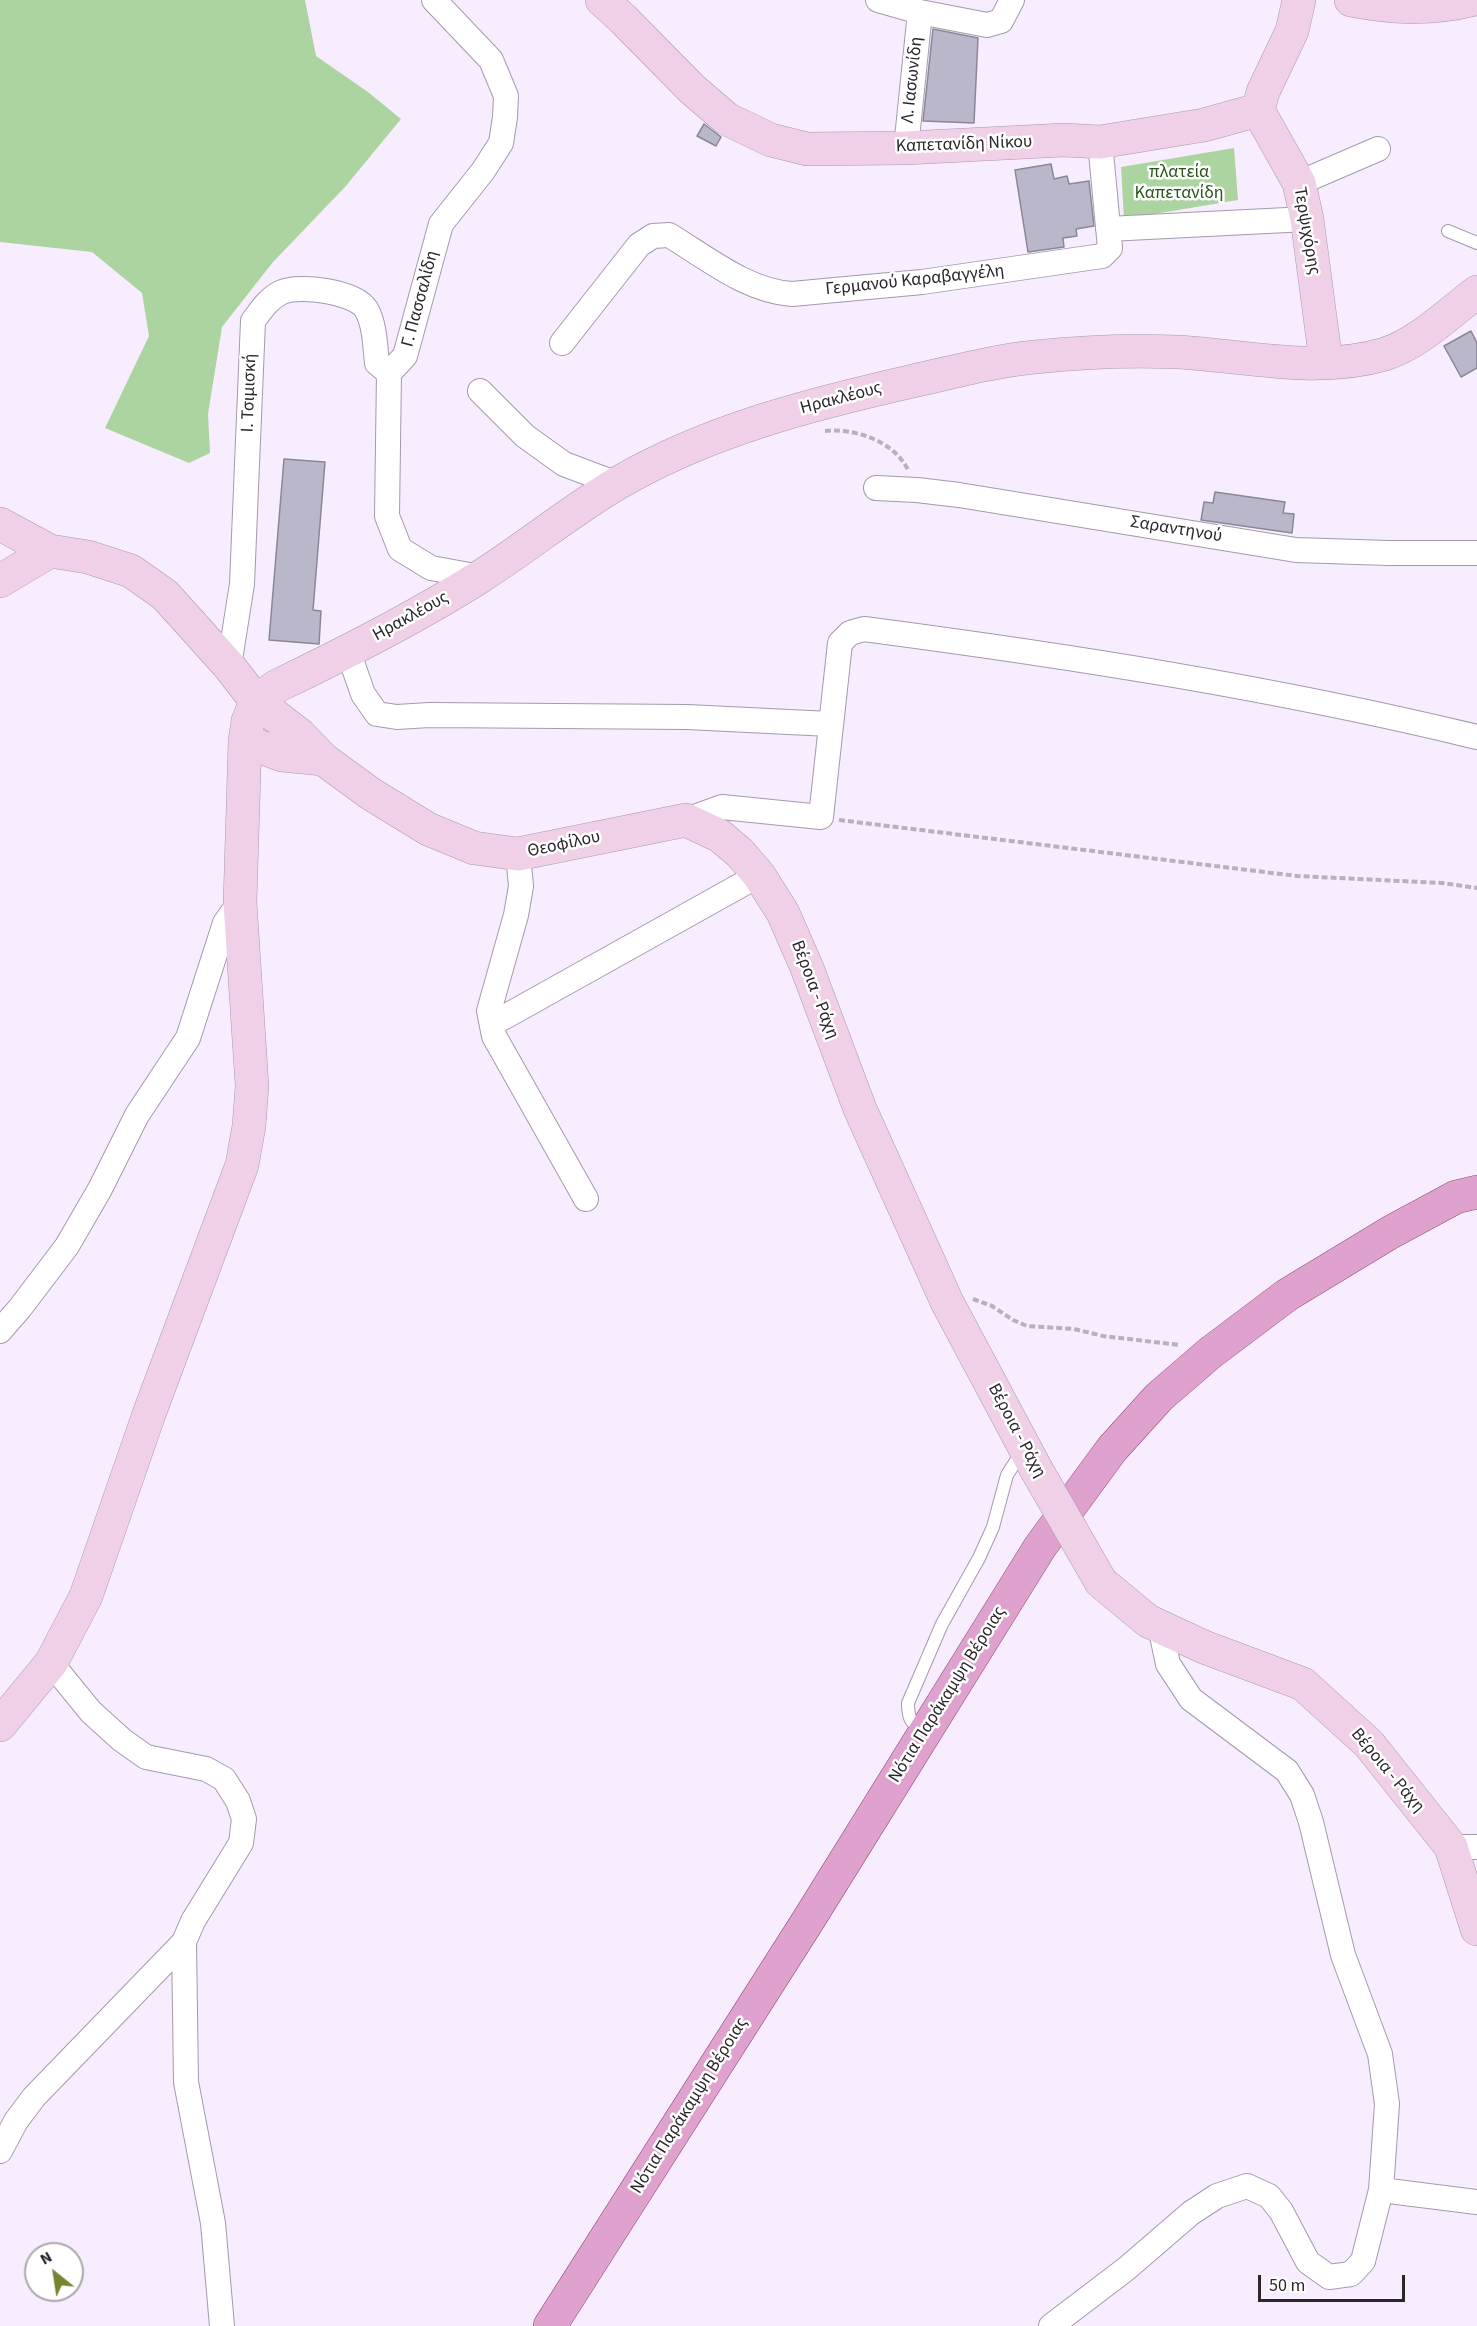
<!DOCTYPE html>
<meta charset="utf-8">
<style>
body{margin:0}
#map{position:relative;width:1477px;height:2326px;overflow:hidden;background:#f8ecff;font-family:"Source Sans 3",sans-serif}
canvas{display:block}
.north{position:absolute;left:24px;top:2242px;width:60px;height:60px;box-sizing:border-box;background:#fff;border:2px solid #aaa8ab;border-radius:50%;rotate:330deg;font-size:16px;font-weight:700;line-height:24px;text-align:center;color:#2a262c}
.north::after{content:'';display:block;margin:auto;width:21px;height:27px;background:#798430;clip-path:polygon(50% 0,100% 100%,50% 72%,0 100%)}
.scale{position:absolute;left:1258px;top:2275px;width:147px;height:27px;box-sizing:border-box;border:3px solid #2a262c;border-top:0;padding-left:8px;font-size:18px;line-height:21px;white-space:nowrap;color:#2a262c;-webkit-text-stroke:4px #fff;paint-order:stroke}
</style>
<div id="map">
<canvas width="1477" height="2326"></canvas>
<div class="north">N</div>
<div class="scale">50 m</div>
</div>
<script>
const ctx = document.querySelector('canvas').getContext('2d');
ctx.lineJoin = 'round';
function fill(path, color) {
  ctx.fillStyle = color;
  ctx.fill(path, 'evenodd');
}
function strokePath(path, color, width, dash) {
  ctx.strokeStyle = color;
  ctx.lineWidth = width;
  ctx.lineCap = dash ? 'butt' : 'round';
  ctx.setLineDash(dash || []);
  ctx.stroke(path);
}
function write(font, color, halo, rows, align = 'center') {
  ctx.font = font + ' "Source Sans 3",sans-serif';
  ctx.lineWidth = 5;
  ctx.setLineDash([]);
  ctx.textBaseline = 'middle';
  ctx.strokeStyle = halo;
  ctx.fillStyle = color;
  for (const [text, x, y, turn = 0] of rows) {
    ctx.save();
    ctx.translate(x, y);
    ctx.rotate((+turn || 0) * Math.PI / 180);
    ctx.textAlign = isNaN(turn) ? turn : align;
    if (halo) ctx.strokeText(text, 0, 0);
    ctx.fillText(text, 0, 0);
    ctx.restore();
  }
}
fill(new Path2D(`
 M0,0H305L316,56L368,92L401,119L345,187L273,262L222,327L208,414L210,453L189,463L105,428L149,336L142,293L92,252L0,242Z
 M1234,148L1238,200L1124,219L1121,167Z`), '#acd4a0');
const building = new Path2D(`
 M933,29L978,38L974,123L923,121Z
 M704,124L721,137L716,146L697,136Z
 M1051,164L1054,179L1067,176L1069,184L1089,181L1094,226L1076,229L1077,236L1063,238L1064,247L1028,252L1015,170Z
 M1471,331L1477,343V368L1461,377L1444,346Z
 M284,459L325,462L313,610L321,611L319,644L269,640Z
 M1215,492L1285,502L1283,513L1294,514L1292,533L1201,520L1204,502L1213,503Z`);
fill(building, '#bab7ca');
strokePath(building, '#8a8799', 1.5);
const lane = new Path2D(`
 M1448,231L1477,243
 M925,1731C911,1724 908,1719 908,1703L942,1624L979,1558L993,1527L1007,1475L1023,1450`);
const street = new Path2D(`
 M434,0L491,60L506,96L505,117L501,143L483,171L441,224L405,356L389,373L387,516L400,549L431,568L480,577
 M878,0L920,12L987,25L1001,21L1012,0
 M906,148L920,12
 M1299,183L1378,149
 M1108,229L1307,219
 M562,343L639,245L653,236L669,235C707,258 747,291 792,294L922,282L1102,256L1110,248L1100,142
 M480,391L525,436L564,464L617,484
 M876,488L917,490L959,495L1296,550L1388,553H1477
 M348,651L363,694L377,714L397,717L429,715L687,717L830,724
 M229,666L242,584L253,321C262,309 269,298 282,292C300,284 355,292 366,309C375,324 375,346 377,363L389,373
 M686,820L722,807L821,817L840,643L850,633L864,629C1070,656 1275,688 1477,737
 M518,854L521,886L516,915L489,1011L494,1036L586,1199
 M492,1024L759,875
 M0,1331L20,1308L67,1246L100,1189L137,1115L188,1038L225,923L240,902
 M51,1663L91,1712L122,1740L146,1757L206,1769L224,1779L238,1801L244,1819L241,1843L193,1921L184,1942L186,2082L213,2223L222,2326
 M1451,1847H1477
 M0,2151L16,2121L34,2097L184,1942
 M1381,2190L1477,2202
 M1051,2326L1126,2269L1191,2213L1217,2196L1247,2186L1269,2196L1281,2211L1308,2262L1329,2277L1351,2274L1363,2261L1381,2190L1387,2104L1380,2054L1343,1955L1311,1822L1302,1795L1287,1771L1191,1699L1168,1664L1160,1626`);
const secondary = new Path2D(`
 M602,0L623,19L692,89L727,119L771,140L807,149L906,148L1064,140L1100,142L1204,125L1258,110
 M1351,0C1392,8 1430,10 1471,0
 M1258,110L1299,183L1307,219L1326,362
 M1258,110L1263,92L1292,31L1299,0
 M0,524L50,551L88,557L131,571L165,595L229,666L256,701L300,735L323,759L371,794L428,829L474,848L518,854L686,820L720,836L740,853L759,875L783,913L807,968L860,1109L947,1302L1036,1469
 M0,581L50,551
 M256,701L277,686C346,653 413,619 478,578C526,548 570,511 618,483C709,430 812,404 913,381C953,372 994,361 1035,357C1082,352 1130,350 1178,352C1246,356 1318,374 1385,354C1419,343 1449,313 1477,292
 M245,741L282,755L323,759
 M1101,1582L1148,1621L1204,1647L1303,1684L1369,1744L1451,1847L1477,1929
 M0,1725L51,1663L86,1596L149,1414L242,1165L249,1126L252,1086L240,902L245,741L248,721L256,701`);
const primary = new Path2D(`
 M550,2326L809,1919L1040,1547L1112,1449L1159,1397L1210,1353L1287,1295L1391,1232L1456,1197L1477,1192`);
strokePath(lane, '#a59aac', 14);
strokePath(street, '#a59aac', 26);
strokePath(secondary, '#a59aac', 34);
strokePath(primary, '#924e80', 34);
strokePath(new Path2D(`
 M825,431C855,428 894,441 908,470
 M839,820L1297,876L1442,883L1477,888
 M973,1299L992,1306L1013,1320L1027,1326L1074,1329L1103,1336L1180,1345`), '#b9afbe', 4, [6, 3]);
strokePath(lane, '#fff', 12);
strokePath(street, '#fff', 24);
strokePath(secondary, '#efd0e6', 33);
strokePath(primary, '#dfa2ce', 33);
const secondaryBridge = new Path2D(`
 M1036,1469L1101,1582`);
strokePath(secondaryBridge, '#a59aac', 34, []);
strokePath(secondaryBridge, '#efd0e6', 33);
write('18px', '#2a262c', '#fff', [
 ["Λ. Ιασωνίδη",913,80,-84],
 ["Καπετανίδη Νίκου",964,145,-2],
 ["Τερψιχόρης",1306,231,80],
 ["Γερμανού Καραβαγγέλη",915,281,-6],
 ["Γ. Πασσαλίδη",421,299,-75],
 ["Ι. Τσιμισκή",250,393,-88],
 ["Ηρακλέους",841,399,-15],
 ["Σαραντηνού",1176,530,9],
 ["Ηρακλέους",411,617,-29],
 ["Θεοφίλου",564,845,-12],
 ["Βέροια - Ράχη",814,990,69],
 ["Βέροια - Ράχη",1016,1431,62],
 ["Νότια Παράκαμψη Βέροιας",948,1695,-58],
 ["Βέροια - Ράχη",1387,1771,50],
 ["Νότια Παράκαμψη Βέροιας",690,2106,-58]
]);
write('18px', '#265516', '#fff', [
 ["πλατεία",1179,173],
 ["Καπετανίδη",1179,194]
]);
</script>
